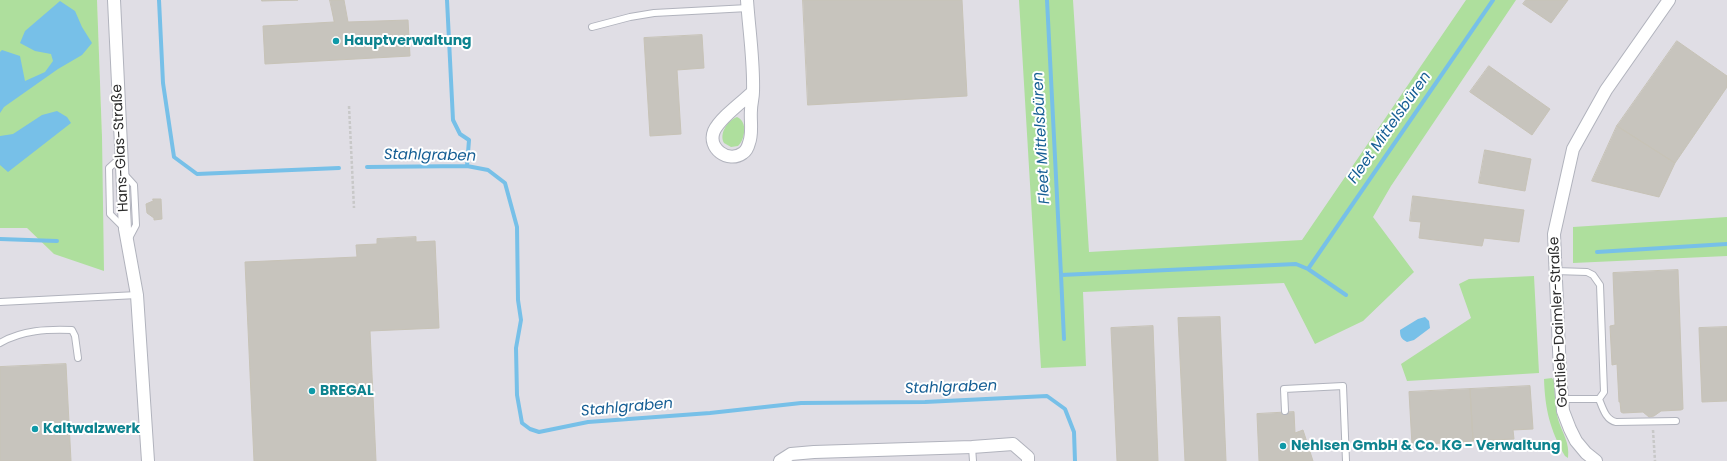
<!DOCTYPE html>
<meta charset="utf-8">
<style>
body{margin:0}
canvas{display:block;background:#ece7de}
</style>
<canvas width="1727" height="461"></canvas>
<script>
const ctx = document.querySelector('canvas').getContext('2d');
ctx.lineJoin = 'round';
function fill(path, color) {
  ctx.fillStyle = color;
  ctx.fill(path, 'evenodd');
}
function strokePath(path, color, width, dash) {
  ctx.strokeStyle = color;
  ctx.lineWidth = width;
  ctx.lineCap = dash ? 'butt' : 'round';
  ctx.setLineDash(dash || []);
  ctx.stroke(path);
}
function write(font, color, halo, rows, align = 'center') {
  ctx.font = font + ' Poppins,sans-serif';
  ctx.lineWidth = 4;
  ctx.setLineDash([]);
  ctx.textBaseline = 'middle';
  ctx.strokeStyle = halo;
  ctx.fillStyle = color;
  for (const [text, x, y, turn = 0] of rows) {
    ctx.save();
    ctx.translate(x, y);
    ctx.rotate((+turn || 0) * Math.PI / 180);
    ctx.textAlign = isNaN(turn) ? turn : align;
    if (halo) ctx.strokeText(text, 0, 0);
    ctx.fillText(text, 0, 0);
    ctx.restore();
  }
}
fill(new Path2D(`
 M97,0H1727V461H0V228H27L54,254L102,137Z`), '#e0dee5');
fill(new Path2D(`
 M0,0H97L102,137L104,271L54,254L27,228H0Z
 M1019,0H1073L1089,252L1302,240L1466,0H1516L1391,186L1373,217L1414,272L1363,321L1315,344L1284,283L1083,292L1086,366L1041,368Z
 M737,117C748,121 745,140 738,146L731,147L724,143C719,134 727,121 737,117Z
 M1727,217V256L1573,263V227Z
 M1534,276L1539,373L1407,381L1401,364L1471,318L1459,284L1469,279Z
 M1552,378L1554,381C1555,394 1555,406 1558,419C1562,433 1570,442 1568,458L1565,456C1550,430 1545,409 1544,379Z`), '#aedf9d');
fill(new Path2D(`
 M60,1L75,11L82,27L92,43L82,55L58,69L4,107L0,113V52L2,50L20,56L25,81L45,72L53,61L51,54L35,51L20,43L25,31Z
 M57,111L67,117L71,123L8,172L0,165V136L13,134L42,115Z
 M1425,317L1429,321L1430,328L1414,340L1407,342C1401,339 1400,336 1400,330L1418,319Z`), '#77c0e8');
strokePath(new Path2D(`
 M159,0L163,83L174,157L197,174L339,168
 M447,0L453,120L460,134L469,140L467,166
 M1047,0L1061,275L1296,264L1308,269L1346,295
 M367,167L467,166L488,170L505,183L517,227L518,300L521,320L516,348L517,395L522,423L530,429L539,432L588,422L710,413L801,403L925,402L1047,396L1065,409L1074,432L1075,461
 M0,239L57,241
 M1597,252L1727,244
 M1308,269L1493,0
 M1061,275L1064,339`), '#77c0e8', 4);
const building = new Path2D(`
 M262,0H298L262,1Z
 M330,0H344L348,22L408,20L410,56L265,64L263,26L334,22Z
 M803,0H962L967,96L808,105Z
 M1526,0H1568L1551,23L1523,4Z
 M702,35L704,68L677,70L681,134L650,136L644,38Z
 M1677,41L1727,76V87L1675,163L1617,126Z
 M1489,66L1550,109L1532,135L1470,92Z
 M1617,126L1675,163L1659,197L1592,181Z
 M1485,150L1531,159L1525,191L1479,183Z
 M1413,196L1524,210L1519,242L1484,238L1482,246L1419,238L1421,222L1410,221Z
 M153,199H161L162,219L154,220V218L147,213L146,204L153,201Z
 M416,237V242L435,241L439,328L370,331L376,461H254L245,262L357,257L356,245L377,244V239Z
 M1678,270L1683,409L1681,410L1661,411L1654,416L1649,417L1643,412L1623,413L1621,412L1620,402H1619L1617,364L1612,365L1610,326L1615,325L1613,273Z
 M1220,317L1226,461H1185L1178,318Z
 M1153,326L1158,461H1117L1111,328Z
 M1727,327V401L1702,402L1699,328Z
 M66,364L71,461H0V367Z
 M1530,386L1533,429L1513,430L1514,439L1473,441L1470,389Z
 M1470,389L1473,441L1412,445L1409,392Z
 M1294,412L1295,433L1303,430L1313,461H1259L1257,414Z`);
fill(building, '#c7c4bd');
strokePath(building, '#c7c3b7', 1);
const lane = new Path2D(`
 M592,27L630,17L654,13L748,8
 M121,157L109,168L110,214L123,227
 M124,174L134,185L136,225L128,240
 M1555,271L1587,272L1593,275L1600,285L1604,392L1599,399H1562
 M0,302L137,295
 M0,343C22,330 48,329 72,330L75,336L78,358
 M1599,399C1603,409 1606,420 1616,422L1676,421
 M1285,411L1284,389L1343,386L1346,461
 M972,447L973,461`);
const street = new Path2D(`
 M114,0L125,229L137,295L148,461
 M747,0C749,30 754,61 753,92C753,98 751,104 751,110C750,120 753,133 749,143C748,147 746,151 743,153C728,164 707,148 714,131C720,118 742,102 753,92
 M780,461L791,454L814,452L972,447L1013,444L1028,457V461
 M1596,461L1586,453L1576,441L1570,429L1563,411L1560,373L1554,234L1573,149L1606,90L1669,0`);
strokePath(lane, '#b1b3bd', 8);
strokePath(street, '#b1b3bd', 14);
strokePath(new Path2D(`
 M349,106L354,208
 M1653,430L1655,461`), '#c8c8c8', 2.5, [3, 2]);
strokePath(lane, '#fff', 6);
strokePath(street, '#fff', 12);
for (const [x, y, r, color] of [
 [336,41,4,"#0f9aa8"],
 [312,391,4,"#0f9aa8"],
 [35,429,4,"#0f9aa8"],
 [1283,446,4,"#0f9aa8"]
]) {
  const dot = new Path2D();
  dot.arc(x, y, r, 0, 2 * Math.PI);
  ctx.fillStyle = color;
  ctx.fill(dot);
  strokePath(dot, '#fff', 1.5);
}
write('bold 14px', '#0d838f', '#fff', [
 ["Hauptverwaltung",344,41],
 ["BREGAL",320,391],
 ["Kaltwalzwerk",43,429],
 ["Nehlsen GmbH & Co. KG - Verwaltung",1291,446]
], 'left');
write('14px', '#2b2b2b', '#fff', [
 ["Hans-Glas-Straße",121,148,-93],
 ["Gottlieb-Daimler-Straße",1559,322,-93]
]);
write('italic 15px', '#155e94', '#fff', [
 ["Fleet Mittelsbüren",1390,128,-55],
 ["Fleet Mittelsbüren",1042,138,-93],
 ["Stahlgraben",430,156,1],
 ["Stahlgraben",951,388,-2],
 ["Stahlgraben",627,408,-5]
]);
</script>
